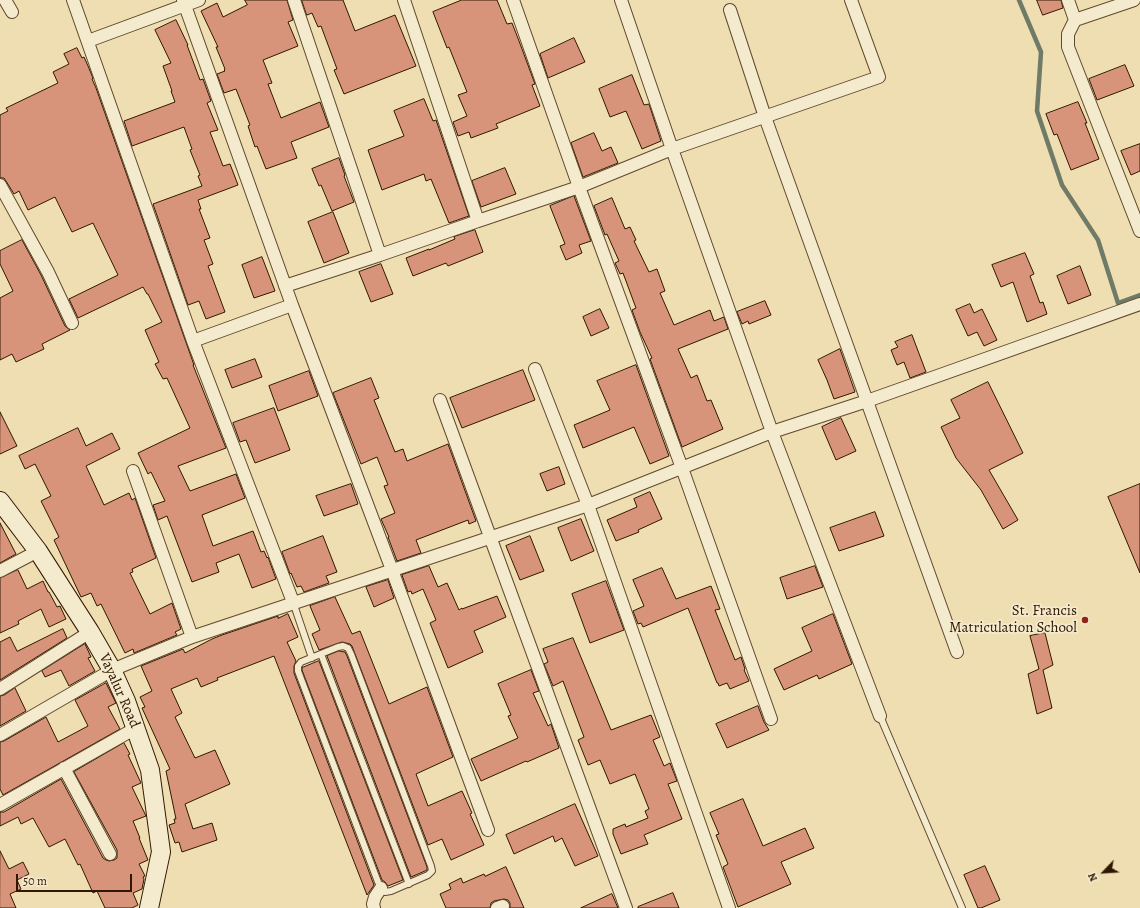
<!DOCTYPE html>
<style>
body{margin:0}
#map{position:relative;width:1140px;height:908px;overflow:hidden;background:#eedeb2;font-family:Alegreya,serif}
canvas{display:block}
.north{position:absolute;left:1084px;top:852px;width:40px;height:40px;-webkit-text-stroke:3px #f4eacd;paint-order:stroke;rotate:245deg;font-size:11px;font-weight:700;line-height:16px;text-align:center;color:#311700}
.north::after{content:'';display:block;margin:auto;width:14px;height:18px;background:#311700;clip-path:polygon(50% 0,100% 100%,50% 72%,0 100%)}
.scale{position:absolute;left:16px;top:874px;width:116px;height:18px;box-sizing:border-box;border:2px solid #311700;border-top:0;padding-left:5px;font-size:12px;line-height:14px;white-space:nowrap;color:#311700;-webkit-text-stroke:3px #f4eacd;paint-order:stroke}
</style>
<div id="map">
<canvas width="1140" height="908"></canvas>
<div class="north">N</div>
<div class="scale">50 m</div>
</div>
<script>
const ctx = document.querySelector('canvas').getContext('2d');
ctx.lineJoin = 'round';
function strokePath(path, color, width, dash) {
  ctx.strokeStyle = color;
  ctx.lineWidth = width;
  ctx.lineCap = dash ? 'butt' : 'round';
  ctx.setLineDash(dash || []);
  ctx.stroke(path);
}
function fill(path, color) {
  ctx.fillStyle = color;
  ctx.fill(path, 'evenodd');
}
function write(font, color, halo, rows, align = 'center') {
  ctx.font = font + ' Alegreya,serif';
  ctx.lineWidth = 3.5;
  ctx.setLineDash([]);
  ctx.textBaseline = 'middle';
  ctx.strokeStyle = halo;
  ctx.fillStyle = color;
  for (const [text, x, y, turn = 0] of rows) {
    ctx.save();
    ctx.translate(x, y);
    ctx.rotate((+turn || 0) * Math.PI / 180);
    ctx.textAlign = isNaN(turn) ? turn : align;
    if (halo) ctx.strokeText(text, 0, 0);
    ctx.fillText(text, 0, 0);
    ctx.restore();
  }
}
strokePath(new Path2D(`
 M1019,0L1041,52L1037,111L1062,185L1098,240L1118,303L1140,295`), '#6f7a67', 4.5);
const building = new Path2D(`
 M245,0H287L293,20L288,22L298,46L263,60L272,83L268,84L281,118L320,102L329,127L291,142L297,158L266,169L257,146L255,147L248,126L250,125L236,89L224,93L217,74L225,71L224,70L225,69L216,47H218L201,11L217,3L223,17L247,5Z
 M302,0H343L355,31L395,15L416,66L344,94L334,70L337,69L321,26L318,27L312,13L307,15Z
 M462,0H497L507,24L512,23L519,41L535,84L532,85L540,106L496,124L498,128L471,138L469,132L458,136L453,122L467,116L458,95L467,92L449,47L447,48L433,12Z
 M1037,0H1061L1063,8L1043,15Z
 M176,20L188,45H187L200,80L203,79L211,101L207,103L218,130L210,132L223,166L230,164L238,185L198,200L201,209H199L210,238L204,240L213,264L208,266L225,312L206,319L199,301L188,305L153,204L202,186L198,176L200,175L190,150L192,149L184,127L132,146L124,121L175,102L171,91H172L163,66L171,63L155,30Z
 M574,38L585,62L548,78L540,54Z
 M77,48L82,58L84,57L88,66L93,78L92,79L96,88L194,365H193L226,448L178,466L190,491L236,474L245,498L202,515L213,546L253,531L261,552L264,551L267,558L268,557L276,579L252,588L239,554L216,563L219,572L192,582L167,516L158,520L153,505L165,501L151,472L148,474L138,453L190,428L167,378L163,379L155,364L159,362L145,330L162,322L148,294H147L143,287L78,318L69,299L118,275L93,223L72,232L55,197L28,210L19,191L14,194L6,181L4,178H0V115L8,111L6,108L58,83L53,72L69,64L64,54Z
 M1125,65L1134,86L1097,100L1089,79Z
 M632,75L644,105L649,104L661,141L642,149L626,111L610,117L599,89Z
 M424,99L433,121L436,120L469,216L449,223L431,179L426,181L424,174L382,190L368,150L404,136L394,111Z
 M1078,102L1087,123H1085L1099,159L1071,170L1057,134L1054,135L1046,114Z
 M594,133L602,151L611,147L618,163L583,177L571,143Z
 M1140,144V171L1131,175L1121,151Z
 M339,158L345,175L344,176L354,202L332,211L321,185L319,186L312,169Z
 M505,168L516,194L481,207L472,181Z
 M574,196L591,241L579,245L582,253L566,260L560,246L565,244L550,206Z
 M612,198L625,229L630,227L636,240L634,241L649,272L657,269L665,291L660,293L674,325L710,310L714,321L724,317L728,329L678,349L691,378L697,375L707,401L711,400L723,429L682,447L650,359L652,358L640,332L632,310L636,308L623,273L620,274L615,263L619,261L607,234L605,235L594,206Z
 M333,212L349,253L324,263L308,222Z
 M475,230L483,252L448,266L446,263L413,276L406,258L429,249V250L455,239L454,237Z
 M22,240L41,275L65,326L70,330L42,344L44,349L16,362L12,354L0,360V298L13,291L0,264V251Z
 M1025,253L1034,274L1030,276L1040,303L1043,302L1047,314L1027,322L1013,282L1001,287L992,265Z
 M262,257L275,291L254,298L242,265Z
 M381,264L393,294L371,302L359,272Z
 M1080,266L1091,295L1068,304L1057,276Z
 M765,301L771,315L749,324L748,321L742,324L737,312Z
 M970,304L974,313L982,309L997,340L984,346L977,332L968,336L956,310Z
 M600,309L609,328L591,336L583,317Z
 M912,335L926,372L910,378L904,362L897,365L891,350L898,347L895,342Z
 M840,349L855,392L834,399L827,380L818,360Z
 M255,359L262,377L232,388L225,370Z
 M636,365L669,456L650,464L634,427L583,448L574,425L610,410L597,381Z
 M523,370L535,400L462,428L450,398Z
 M309,371L318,396L278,411L269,386Z
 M371,378L379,398L374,400L395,452L403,449L407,461L448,444L476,521L469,524L468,520L416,540L421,553L397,561L388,537H389L381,519L395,513L384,486L388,485L377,457L361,464L333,393Z
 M988,382L1023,453L989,470L1018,520L1003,529L981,490L956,458L941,427L960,418L951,400Z
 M274,408L290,450L255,463L246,440L240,442L233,423Z
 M0,412L17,446L0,454Z
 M841,418L856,451L836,460L822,427Z
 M78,428L86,446L112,433L120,449L86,466L104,505L129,493L132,500L135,498L156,558L132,569L133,572L130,573L150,614L172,603L181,629L175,632L177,635L134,653L133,649L125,653L101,604L97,606L91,593L81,597L54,540L59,537L41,501L51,496L35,464L25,469L19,456Z
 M559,467L565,484L547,491L540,474Z
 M351,484L358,504L324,516L316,496Z
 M1140,484V573L1108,497Z
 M650,492L662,519L638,530L639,532L616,541L607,520L637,507L634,499Z
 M875,512L884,536L839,551L830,528Z
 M581,519L594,551L571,561L558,528Z
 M0,523L16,554L0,563Z
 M323,536L337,572L326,576L329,583L304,592L301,586L297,587L291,573L290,574L282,552Z
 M530,536L544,571L520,580L506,546Z
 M429,566L438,587L447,583L459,610L462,608V609L497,596L506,617L474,631L483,652L448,668L430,623L436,620L423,589L412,594L411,591L408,592L402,575Z
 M815,566L823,587L787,599L780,578Z
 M662,568L676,599L711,586L720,609L715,610L735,660L741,657L745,669L744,670L749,681L730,689L727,683L719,686L718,683H717L688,608L643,627L641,623L638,624L633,611L644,606L633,580Z
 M18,570L27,589L43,581L48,592H49L57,607L60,606L66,619L49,627L41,609L18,621L19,624L0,633V578Z
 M388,580L394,598L374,607L366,587Z
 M606,581L624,630L590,643L572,594Z
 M335,597L352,634L360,631L389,704L427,687L453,757L416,774L428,806L462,791L472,813L470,814L484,845L451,860L442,839L428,845L352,646L350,644L342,642L319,650L312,634L320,630L310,606Z
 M288,614L298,637L287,642L296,661L294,666V673L374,885L367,895L274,656L217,678L218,680L201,687L197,678L171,689L182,713L175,717L195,758L215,750L230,784L185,804L193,829L212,823L217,840L182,852L179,842L175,843L169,825L175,823L174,819H176L166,771L170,769L142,708L145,707L140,697L152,691L141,666L183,649L185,653L212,639L222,635L278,616V618Z
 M833,614L852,664L819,679L817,675L784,690L774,669L812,651L802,628Z
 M63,629L67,638L0,680V642L10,637L17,651Z
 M1045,633L1053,665L1043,670L1052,708L1037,714L1028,674L1039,669L1030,636Z
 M573,638L611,730L651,715L660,737L653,740L664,766L670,763L677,781L668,784L682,819L644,835L648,844L621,854L613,834V829L625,824L626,827L648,818L645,811L649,809L635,774L610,784L600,760L588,765L578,740L584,737L563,681L553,686L544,664L548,662L543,649Z
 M85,644L91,657L88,658L95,671L69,686L61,670L45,677L42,671Z
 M339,651L345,652L347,656L427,867V870L425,871L411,877L327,656Z
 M319,661L403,880L388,886L385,882L382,880L302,670V668Z
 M531,670L539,691L533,693L548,726L551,724L559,748L527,762L526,761L481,781L471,759L518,738L508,716L511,715L498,684Z
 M106,683L116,703L108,707L120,729L3,795L0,789V742L4,741L46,717L58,742L88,726L75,700L102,685Z
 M15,688L26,711L0,726V696L4,695Z
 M758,706L764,722L769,730L727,748L716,724Z
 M124,743L130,754L128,755L141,783L132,787L146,816L133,821L140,838H139L148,860L139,864L145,876L143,877L144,879L142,889L133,893L138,905L132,908H105L97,891L93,893L80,864L78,865L65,839L49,847L33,818L21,824L18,817L0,826V812H4L61,779L103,858L106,860L109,861L114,860L117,858V850L74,772Z
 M743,799L763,846L805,828L814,848L781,862L791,884L738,907L723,867L728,864L716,835L719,834L710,813Z
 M575,804L598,856L575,866L562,838L555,842L553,836L514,854L506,835Z
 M0,851L9,869L23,862L29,874L17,880L21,889L10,894L16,908H0Z
 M985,866L1000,900L981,908H978L964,875Z
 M506,867L524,908H510V903L508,900L504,899L494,901L491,903L490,908H446L440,894L451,889L449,884L461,878L463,883L484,874L485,876Z
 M673,893L679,908H638V907Z
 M612,894L618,908H581Z`);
fill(building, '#d8947b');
strokePath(building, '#311700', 1);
const lane = new Path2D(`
 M293,602L312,658
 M343,646L348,648L351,654L431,866L432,871L428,875L391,891L385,892L381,888L378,882L298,671V666L301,662L338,647Z
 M321,654L409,884
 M880,716L962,908`);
const street = new Path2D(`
 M5,0L12,12
 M73,0L193,341L293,602
 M183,0L292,305L193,341
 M404,0L478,221L579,187L513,0
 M621,0L672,149L772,432L880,716
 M1068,0L1075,20L1068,34V47L1140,231
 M730,10L765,117L957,652
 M1075,20L1134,0
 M88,41L199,0
 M0,185L48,272L72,323
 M380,255L478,221
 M285,286L380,255L294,0
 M292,305L392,570L488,830
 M535,369L588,505L729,908
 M440,400L626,908
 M133,471L192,637
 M0,571L38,551
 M0,689L90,632
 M771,719L682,468L579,187L672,149L879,77L851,0
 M0,735L112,670L192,637L588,505L772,432L867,401L1140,304
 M64,768L110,854
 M0,805L136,728
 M374,908L373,904L375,897L381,888
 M497,908L503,906`);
const secondary = new Path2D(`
 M0,501L38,551L90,632L112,670L126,701L150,770L161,852L149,908`);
strokePath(lane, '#60492c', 8);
strokePath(street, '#60492c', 14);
strokePath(secondary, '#311700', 20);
strokePath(lane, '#f4eacd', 6);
strokePath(street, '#f4eacd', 12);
strokePath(secondary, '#f4eacd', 18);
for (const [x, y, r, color] of [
 [1085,620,4,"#8f2418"]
]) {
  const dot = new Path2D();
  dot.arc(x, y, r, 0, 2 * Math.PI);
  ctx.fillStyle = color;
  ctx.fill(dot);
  strokePath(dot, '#f4eacd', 1.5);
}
write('15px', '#311700', '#f4eacd', [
 ["St. Francis",1077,611],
 ["Matriculation School",1077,628]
], 'right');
write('15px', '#311700', '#f4eacd', [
 ["Vayalur Road",119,691,66]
]);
</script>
